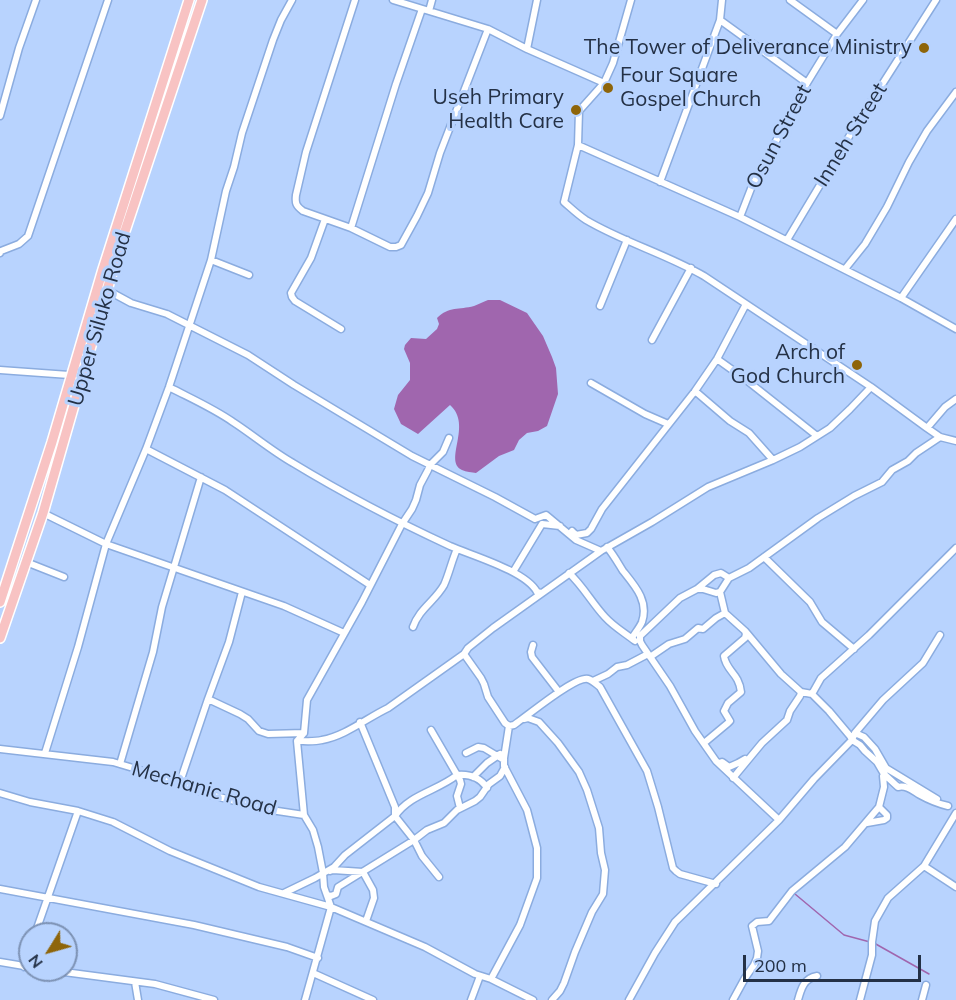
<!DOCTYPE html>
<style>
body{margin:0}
#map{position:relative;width:956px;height:1000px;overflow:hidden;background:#b8d3fe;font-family:Mulish,sans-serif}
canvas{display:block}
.north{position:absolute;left:18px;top:922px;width:60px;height:60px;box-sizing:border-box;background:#b8d3fe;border:2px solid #7d92b4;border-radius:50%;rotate:233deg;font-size:16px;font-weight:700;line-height:24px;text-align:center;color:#243146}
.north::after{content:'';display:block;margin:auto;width:21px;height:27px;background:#8e650a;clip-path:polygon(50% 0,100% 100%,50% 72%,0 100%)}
.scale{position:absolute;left:743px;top:955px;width:178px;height:27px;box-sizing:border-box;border:3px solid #243146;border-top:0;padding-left:8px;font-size:18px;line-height:21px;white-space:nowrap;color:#243146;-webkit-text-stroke:4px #b8d3fe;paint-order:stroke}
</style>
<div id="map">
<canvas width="956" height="1000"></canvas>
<div class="north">N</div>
<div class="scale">200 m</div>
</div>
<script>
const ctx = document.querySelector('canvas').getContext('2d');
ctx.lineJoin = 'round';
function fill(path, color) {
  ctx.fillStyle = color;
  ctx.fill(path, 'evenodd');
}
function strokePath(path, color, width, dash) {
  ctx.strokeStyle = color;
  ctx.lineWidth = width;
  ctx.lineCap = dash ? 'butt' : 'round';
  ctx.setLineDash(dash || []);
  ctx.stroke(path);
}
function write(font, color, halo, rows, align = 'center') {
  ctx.font = font + ' Mulish,sans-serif';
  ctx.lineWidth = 6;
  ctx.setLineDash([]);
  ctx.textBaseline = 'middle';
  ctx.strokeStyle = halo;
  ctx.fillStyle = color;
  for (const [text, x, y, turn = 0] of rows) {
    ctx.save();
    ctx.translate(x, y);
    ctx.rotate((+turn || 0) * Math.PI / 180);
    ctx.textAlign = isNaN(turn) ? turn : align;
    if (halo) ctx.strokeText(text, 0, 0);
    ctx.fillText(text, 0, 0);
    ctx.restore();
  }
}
fill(new Path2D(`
 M488,300H500L527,313L543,336L552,357L556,368L558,394L547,426L538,431L527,433L519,440L514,450L499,456L476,473C472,472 466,472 462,470C443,461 473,425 450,405L418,434L401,424L394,409L398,395L410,380V363L404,349L405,345L411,338L426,339L437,329L439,324L437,318C449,306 459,310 474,306C479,304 483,302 488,300Z`), '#a066ae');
strokePath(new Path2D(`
 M795,894L844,935L870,942
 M874,943L929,974`), '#a066ae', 1.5);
const street = new Path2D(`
 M355,0L306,152L296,195C295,203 296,206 303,211L351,228L390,247H396L401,245L417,216L428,193L440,153L488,29
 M393,0L488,29L527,49
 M537,0L527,49L604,83
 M631,0L613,63L604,83L579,111L578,145L564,202C571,208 578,215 586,220C623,242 666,254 704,276L871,387L927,428L940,437L956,441
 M790,0L837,34
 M429,11L432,0
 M720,20L807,83
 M0,116L19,48L36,0
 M578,145L740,217L901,298L956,329
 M660,182L720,20L722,0
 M740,217L752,186L807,83L837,34L863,0
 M325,219L311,258L291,293L292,297L295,301L341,329
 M351,228L396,84L422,9
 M787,240L853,130L936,0
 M0,253L1,251L19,244L28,236L108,0
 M211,260L249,275
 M845,269L865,244L887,207L909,162L927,131L956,92
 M107,290L131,303L167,314L248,355L294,385L412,456L495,497L535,519L546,515L576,540L601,551
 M901,298L956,219
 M600,306L627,240
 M652,340L691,268
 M717,359L745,379L817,436
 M0,370L83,376
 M591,383L645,414L668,424
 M169,387C190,398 213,408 233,422C253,435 272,451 293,463C344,494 396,521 450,546C473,556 526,571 537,592L541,593
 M695,391L730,421L749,433L773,460
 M927,428L945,407L956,399
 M146,449L225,490L370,585
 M43,513L106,544L284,606L344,633
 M572,531L576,535L587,533L591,529L602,509L695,391L717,359L746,304
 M607,547C613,554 618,563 623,571C635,586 649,601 642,622C640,627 635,633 632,638
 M764,557L810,602L822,622L854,649
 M26,562L64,577
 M513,572L542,524L560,526
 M569,573C583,586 592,603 605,617C614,627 625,633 635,641
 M697,589L714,575L721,573L729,578
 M720,592L725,613L745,631L781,674L801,692L812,694
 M413,627C419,609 435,601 444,585C449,574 452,560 457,549
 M533,645L531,652L532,657L559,692
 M464,654L481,678L484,684L488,697L505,723L509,726L514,725L518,722C530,714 575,676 588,679C592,680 596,684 600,687L647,771L658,807L673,868L676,871L680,874L716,884
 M650,657L669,644L685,639L698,628L703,629L716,618L725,613
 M593,681L608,674L617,667L627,665L648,654
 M208,699L240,714L248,719L259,731L268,734L304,733
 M524,719L528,718L539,722L558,743L579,772L587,790L599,828L601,853L605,870L603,894L592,912L575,952L564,983L560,991L552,1000
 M360,722L395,807V816L414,840L422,856L439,877
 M431,730L460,780L461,784L457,796L460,808
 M855,733L864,737L875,749L886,768L937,799
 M297,741C305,741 314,742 322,740C345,736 367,718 388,708L464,654L468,648L493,628L601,551L652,522L708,487L773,460L800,447L830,428L850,409L871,387
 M704,743L728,723L730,721L724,711L728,703L741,692C739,673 726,671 724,656L745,638L746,634L745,631
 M0,749L113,762L180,782L193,789L207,794L271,810L304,815L313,830L318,847L323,873L324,887L331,907L425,947L475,974L491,979L533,1000
 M45,753L78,647L106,544L146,449L169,387L211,260L226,191L234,167L242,133L273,40L281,20L292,0
 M466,753L478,747L484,748L504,760
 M719,763L722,762L729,767L738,763L745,759
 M120,764L153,652L162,607L201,477
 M473,777L487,763L500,754
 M733,778L762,743L787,720L790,711L800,696L801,692
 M180,782L208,699L229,642L242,592
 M0,793L30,802L78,811L113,822L170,851L259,887L331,907L305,1000
 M948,806C939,804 929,800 920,795C913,791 907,785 898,787L884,774L877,762L865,751L860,745L852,740L850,736L829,711L812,694L821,678L869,635L956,548
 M304,815L297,741L304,733L307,700L362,602L402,524L412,509L416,500L420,485L428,470L430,465L443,452L449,438
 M779,820L716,761L695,731L670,686L642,645L640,641V636L680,598L697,589H703L716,593L720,592L729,578L749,568L818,518L854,496L882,482L892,470L908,461L916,453L940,437
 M867,823L884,820L887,818V815L879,807
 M924,866L956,887
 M330,871L333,870L363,872L373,890L374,898L366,921
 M0,889L194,925L287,947L318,958
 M284,893L315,878L334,867L345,855L395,816C410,794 437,791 457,775C469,774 480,777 487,788
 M327,895L331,896L336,894L338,887L414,840L427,830L444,823L457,810L475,801L480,797L489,784L500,776L505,767
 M35,934L78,811
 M0,962L30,967
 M24,967L30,949
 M49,970L155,984L214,1000
 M313,973L373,1000
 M491,979L520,925L537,878V848L527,810L504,766V758L509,726
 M135,982L138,1000
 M471,1000L480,976
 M629,1000L655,953L675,922L779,820L814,779L852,740L855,733L883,700L923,663L940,635
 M733,1000L745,978L754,965L757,958L758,951L752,926L757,922L769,921L792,891L845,847L879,807L884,787L883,776L886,768
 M798,1000C801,989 804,978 817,976
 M860,1000L872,955V942L875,921L888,898L924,866L956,813
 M922,1000L926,985`);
const primary = new Path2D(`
 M0,602L52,442L103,269L189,0
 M0,638L43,513L118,252L202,0`);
strokePath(street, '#8bacdf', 9);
strokePath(primary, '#fff', 12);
strokePath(street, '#fff', 6);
strokePath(primary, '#f8c3c3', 9);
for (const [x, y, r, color] of [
 [924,48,6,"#8e650a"],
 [608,88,6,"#8e650a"],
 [576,110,6,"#8e650a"],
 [857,365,6,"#8e650a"]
]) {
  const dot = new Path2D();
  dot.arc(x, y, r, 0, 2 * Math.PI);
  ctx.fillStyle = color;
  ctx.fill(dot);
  strokePath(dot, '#b8d3fe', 2);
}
write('21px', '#243146', '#b8d3fe', [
 ["The Tower of Deliverance Ministry",912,48],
 ["Four Square",620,76,"left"],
 ["Gospel Church",620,100,"left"],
 ["Useh Primary",564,98],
 ["Health Care",564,122],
 ["Arch of",845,353],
 ["God Church",845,377]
], 'right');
write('21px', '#243146', '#b8d3fe', [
 ["Inneh Street",851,135,-58],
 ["Osun Street",779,137,-62],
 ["Upper Siluko Road",100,319,-74],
 ["Mechanic Road",204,789,16]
]);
</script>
